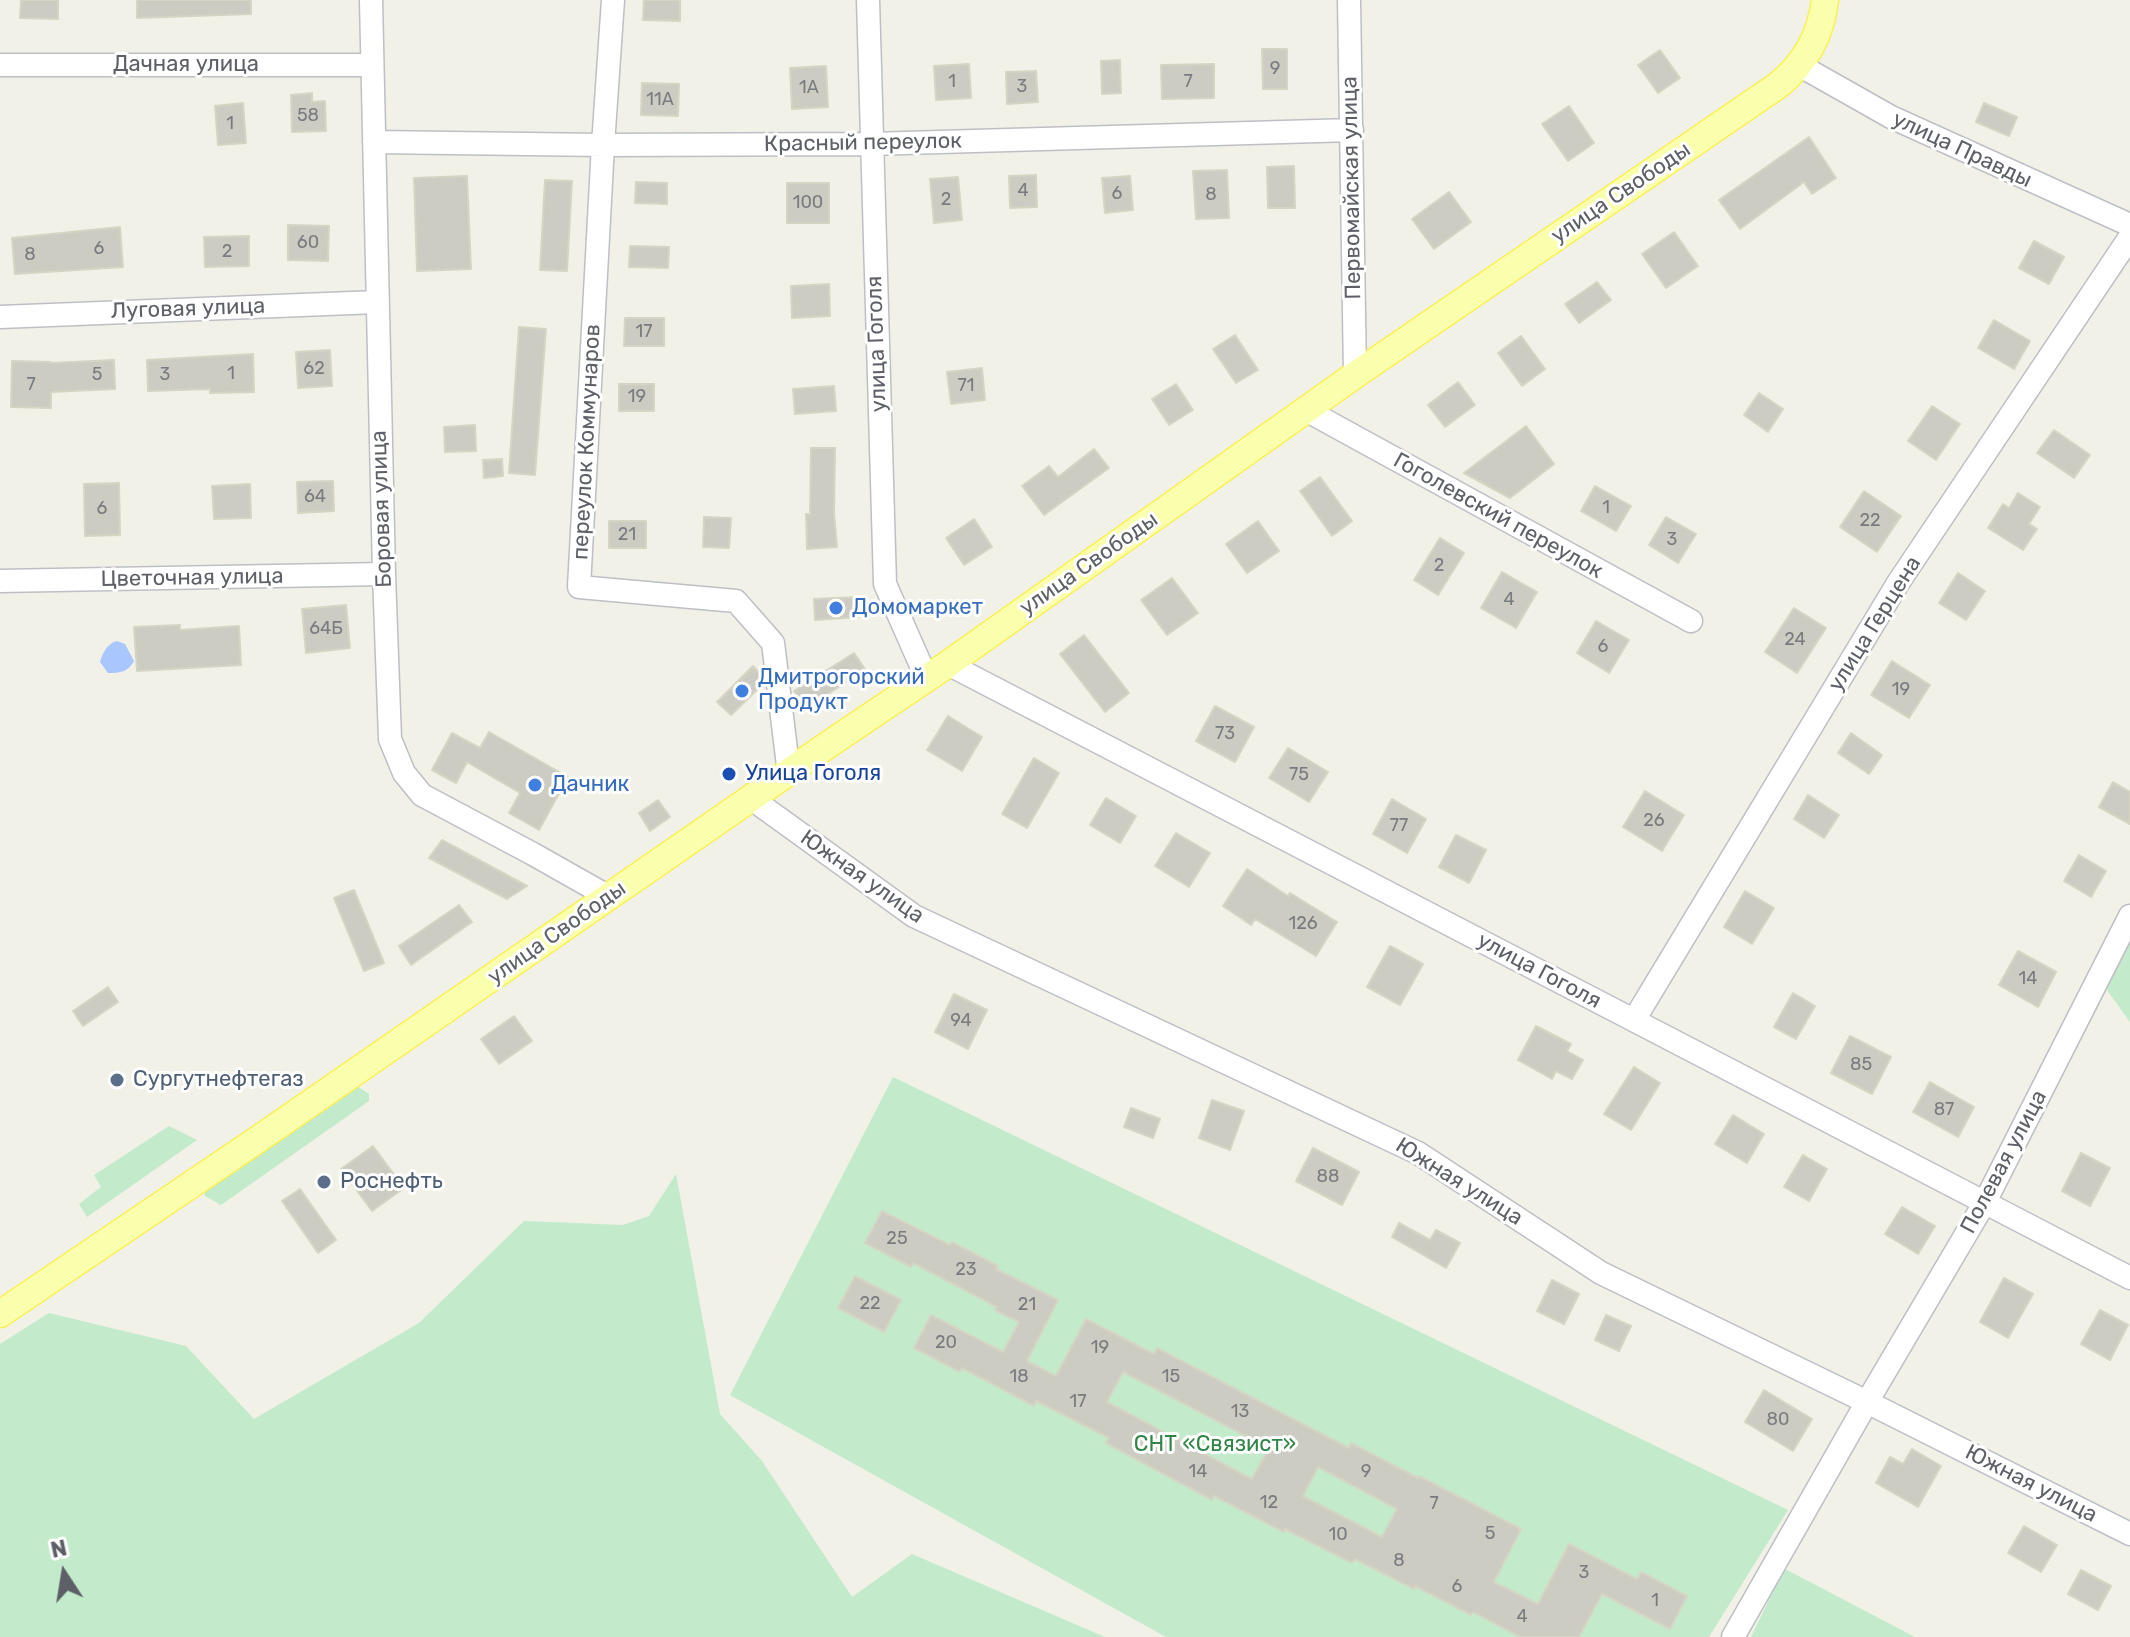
<!DOCTYPE html>
<meta charset="utf-8">
<style>
body{margin:0}
#map{position:relative;width:2130px;height:1637px;overflow:hidden;background:#f1f1e7;font-family:Rubik,sans-serif}
canvas{display:block}
.north{position:absolute;left:24px;top:1533px;width:80px;height:80px;-webkit-text-stroke:6px #fff;paint-order:stroke;rotate:348deg;font-size:22px;font-weight:700;line-height:32px;text-align:center;color:#5e6068}
.north::after{content:'';display:block;margin:auto;width:28px;height:36px;background:#5e6068;clip-path:polygon(50% 0,100% 100%,50% 72%,0 100%)}
</style>
<div id="map">
<canvas width="2130" height="1637"></canvas>
<div class="north">N</div>
</div>
<script>
const ctx = document.querySelector('canvas').getContext('2d');
ctx.lineJoin = 'round';
function fill(path, color) {
  ctx.fillStyle = color;
  ctx.fill(path, 'evenodd');
}
function strokePath(path, color, width, dash) {
  ctx.strokeStyle = color;
  ctx.lineWidth = width;
  ctx.lineCap = dash ? 'butt' : 'round';
  ctx.setLineDash(dash || []);
  ctx.stroke(path);
}
function write(font, color, halo, rows, align = 'center') {
  ctx.font = font + ' Rubik,sans-serif';
  ctx.lineWidth = 6;
  ctx.setLineDash([]);
  ctx.textBaseline = 'middle';
  ctx.strokeStyle = halo;
  ctx.fillStyle = color;
  for (const [text, x, y, turn = 0] of rows) {
    ctx.save();
    ctx.translate(x, y);
    ctx.rotate((+turn || 0) * Math.PI / 180);
    ctx.textAlign = isNaN(turn) ? turn : align;
    if (halo) ctx.strokeText(text, 0, 0);
    ctx.fillText(text, 0, 0);
    ctx.restore();
  }
}
fill(new Path2D(`
 M2130,938V1022L2107,990L2118,956Z
 M893,1077L1788,1510L1709,1637H1166L730,1395Z
 M351,1082L369,1094V1101L221,1205L205,1196L204,1188Z
 M169,1126L197,1140L87,1217L79,1204L101,1187L94,1175Z
 M676,1174L720,1414L762,1461L852,1597L912,1554L1105,1637H0V1344L49,1313L186,1346L254,1419L419,1323L524,1221L623,1225L649,1216Z
 M1784,1569H1785L1915,1637H1751Z`), '#c2eacb');
fill(new Path2D(`
 M117,641L125,644L134,661C128,672 120,673 108,673L100,662C103,652 107,644 117,641Z`), '#a9c6ff');
const building = new Path2D(`
 M21,0H58V19L20,18Z
 M137,0H251V14L137,18Z
 M644,0H680V21L643,20Z
 M1262,49H1287V89H1263Z
 M1660,50L1680,78L1658,93L1638,65Z
 M1120,60L1121,93L1102,94L1101,61Z
 M969,64L971,98L936,100L934,66Z
 M1214,64V98L1162,99L1161,65Z
 M826,66L828,107L792,109L790,68Z
 M1036,71L1038,102L1007,104L1006,72Z
 M642,83L679,84L678,116L641,115Z
 M312,93V102L325,101L326,131L292,132L291,95Z
 M243,103L246,143L218,145L215,106Z
 M1984,103L2017,117L2009,136L1976,122Z
 M1569,106L1594,143L1568,161L1542,124Z
 M1809,137L1836,178L1812,194L1804,182L1740,229L1719,200Z
 M1294,166L1295,208H1268L1267,167Z
 M1227,170L1229,218L1196,219L1193,171Z
 M1036,175L1037,207L1010,208L1009,176Z
 M467,176L471,269L417,271L414,178Z
 M1130,176L1133,210L1105,213L1102,178Z
 M958,177L962,220L934,223L930,179Z
 M545,180L572,181L567,271L540,270Z
 M636,182L667,183V204L635,203Z
 M787,183H829V223H787Z
 M1449,192L1471,222L1434,249L1412,219Z
 M288,225L329,226L328,261L288,260Z
 M120,227L123,267L15,274L12,238Z
 M1674,232L1698,266L1666,288L1642,254Z
 M249,236V266L205,267L204,237Z
 M2034,241L2064,257L2049,284L2019,268Z
 M630,246L669,247L668,268L629,267Z
 M1597,282L1611,300L1579,323L1565,304Z
 M829,284L830,316L792,318L791,286Z
 M625,318H664V346H624Z
 M1994,320L2030,341L2014,369L1978,348Z
 M519,327L546,329L535,475L509,473Z
 M1235,335L1258,370L1236,383L1213,349Z
 M1521,336L1545,369L1522,386L1498,353Z
 M330,350L332,386L298,388L296,352Z
 M253,354L254,392L210,393V389L148,391L147,360Z
 M114,360L115,389L51,392V408L11,407L12,361L51,362V363Z
 M982,368L985,400L951,404L947,372Z
 M1458,382L1475,405L1445,427L1428,405Z
 M619,384H654V411H619Z
 M1176,384L1193,410L1169,425L1152,399Z
 M834,386L836,411L795,414L793,389Z
 M1759,393L1783,409L1768,432L1744,415Z
 M1932,406L1960,424L1936,460L1908,441Z
 M475,425L476,451L445,452L444,427Z
 M1526,426L1554,464L1510,498L1464,473Z
 M2054,430L2090,455L2074,478L2037,453Z
 M811,448H835L834,513L837,547L807,549L806,514H810Z
 M1094,449L1109,468L1044,515L1022,486L1049,466L1058,477Z
 M502,459L503,476L484,478L483,460Z
 M1320,477L1352,521L1332,536L1300,491Z
 M333,481L334,511L298,513L297,482Z
 M119,483L120,535L85,536L84,484Z
 M250,484L251,518L214,519L212,486Z
 M1595,486L1631,506L1616,531L1581,511Z
 M1864,491L1901,516L1877,552L1840,527Z
 M2018,493L2040,507L2029,524L2037,529L2023,550L1988,528L2003,504L2009,508Z
 M704,517L731,518L729,548L703,547Z
 M1666,517L1696,534L1678,563L1649,545Z
 M974,519L992,547L964,565L946,538Z
 M609,521H646V548H609Z
 M1258,521L1279,551L1247,573L1226,544Z
 M1440,538L1464,553L1438,595L1414,580Z
 M1502,572L1537,592L1516,628L1481,608Z
 M1958,573L1985,591L1966,620L1939,603Z
 M1172,578L1198,613L1167,635L1141,600Z
 M858,597L859,617L815,620L814,599Z
 M346,605L350,648L306,653L302,609Z
 M1794,608L1826,628L1797,673L1765,652Z
 M1596,621L1629,640L1609,673L1577,653Z
 M180,625V630L239,626L241,665L137,671L134,627Z
 M1084,635L1129,693L1105,712L1060,654Z
 M854,653L865,669L806,709L794,691Z
 M1892,661L1930,685L1909,718L1871,695Z
 M753,666L763,677L764,683L731,715L717,702Z
 M1215,706L1254,727L1235,762L1196,741Z
 M948,716L982,737L962,771L927,750Z
 M489,732L568,777L539,830L509,813L520,793L467,762L456,783L432,770L452,733L480,748Z
 M1851,733L1882,755L1869,774L1838,753Z
 M1288,748L1328,772L1309,802L1269,778Z
 M1034,758L1059,773L1027,828L1002,814Z
 M2113,782L2130,792V824L2099,807Z
 M1645,791L1684,815L1662,851L1623,827Z
 M1808,795L1839,815L1824,838L1794,819Z
 M1106,798L1136,816L1120,843L1090,825Z
 M1392,799L1426,819L1407,853L1373,834Z
 M658,800L670,817L650,831L639,813Z
 M1176,833L1210,853L1189,887L1155,866Z
 M1456,835L1486,850L1469,883L1439,867Z
 M442,840L527,886L507,899L429,858Z
 M2079,855L2106,871L2091,897L2064,881Z
 M1247,869L1288,896L1290,893L1337,922L1316,956L1255,919L1251,925L1223,906Z
 M354,890L384,963L364,971L334,898Z
 M1745,891L1774,908L1752,944L1724,927Z
 M459,905L472,922L411,965L399,946Z
 M1390,946L1423,964L1400,1005L1367,987Z
 M2018,951L2056,972L2038,1007L1999,985Z
 M108,987L118,1002L83,1026L73,1011Z
 M1793,993L1815,1006L1796,1039L1774,1027Z
 M954,994L987,1010L968,1049L935,1032Z
 M514,1016L532,1041L499,1064L481,1039Z
 M1536,1026L1571,1044L1567,1051L1583,1060L1572,1079L1556,1071L1552,1079L1518,1060Z
 M1850,1036L1891,1057L1872,1094L1831,1073Z
 M1634,1067L1660,1083L1631,1130L1604,1114Z
 M1930,1082L1974,1107L1958,1137L1913,1112Z
 M1212,1100L1244,1111L1230,1150L1199,1138Z
 M1131,1108L1160,1119L1153,1138L1124,1127Z
 M1733,1115L1764,1134L1747,1163L1715,1144Z
 M373,1146L404,1188L372,1211L341,1169Z
 M1313,1148L1359,1172L1342,1205L1296,1181Z
 M2081,1153L2110,1168L2090,1206L2062,1191Z
 M1803,1155L1827,1169L1809,1201L1784,1187Z
 M300,1189L336,1240L318,1253L282,1201Z
 M1902,1207L1935,1226L1918,1254L1885,1234Z
 M882,1211L950,1245L952,1242L998,1266L996,1269L1058,1300L1027,1361L1056,1376L1086,1319L1154,1354L1157,1348L1349,1448L1351,1443L1418,1478L1419,1476L1521,1529L1494,1582L1538,1604L1569,1544L1637,1579L1641,1572L1687,1596L1670,1629L1602,1594L1579,1637H1520L1473,1612L1471,1615L1415,1586L1414,1589L1355,1559L1352,1563L1285,1529L1284,1532L1214,1496L1212,1500L1106,1443L1109,1438L1036,1401L1034,1406L962,1368L960,1372L914,1348L931,1315L1003,1352L1019,1322L995,1310L997,1307L913,1263L911,1267L865,1243ZM1123,1372L1269,1448L1252,1479L1107,1402ZM1318,1467L1397,1509L1382,1537L1303,1496Z
 M1399,1223L1430,1240L1436,1230L1460,1243L1446,1268L1392,1237Z
 M855,1276L901,1300L884,1332L838,1308Z
 M2004,1278L2033,1294L2008,1338L1980,1322Z
 M1552,1280L1579,1294L1564,1324L1537,1311Z
 M2100,1310L2128,1325L2110,1360L2081,1344Z
 M1606,1315L1631,1326L1619,1351L1595,1340Z
 M1764,1390L1812,1419L1793,1451L1745,1422Z
 M1912,1449L1941,1466L1918,1507L1876,1483L1890,1457L1903,1464Z
 M2024,1526L2057,1545L2041,1572L2008,1553Z
 M2081,1570L2111,1586L2098,1610L2068,1594Z`);
fill(building, '#ccccc3');
strokePath(building, '#d6d5c4', 2);
const minor = new Path2D(`
 M371,0L384,574L390,739L404,773L422,795L533,854L609,897
 M613,0L603,145L579,587L736,601L773,643L789,774
 M868,0L885,584L927,679
 M1349,0L1355,375
 M0,65H372
 M1799,65L1891,117L2130,225
 M374,142L603,145L871,144L1352,130
 M0,317L377,302
 M1306,410L1691,621
 M0,581L384,574
 M948,664L2130,1278
 M752,799L914,916L1418,1153L1601,1273L1867,1402L2130,1534
 M1634,1020L1898,583L2130,237
 M1733,1637L1867,1402L1985,1202L2130,916`);
const major = new Path2D(`
 M0,1314L257,1140L835,740L948,664L1355,375L1777,86C1805,64 1821,35 1825,0`);
strokePath(minor, '#bebfc6', 25);
strokePath(major, '#faf057', 29);
strokePath(minor, '#fff', 22);
strokePath(major, '#faffae', 26);
for (const [x, y, r, color] of [
 [836,608,8,"#3f7fe0"],
 [742,691,8,"#3f7fe0"],
 [729,774,8,"#1a4fb4"],
 [535,785,8,"#3f7fe0"],
 [117,1080,8,"#5c6f8a"],
 [324,1182,8,"#5c6f8a"]
]) {
  const dot = new Path2D();
  dot.arc(x, y, r, 0, 2 * Math.PI);
  ctx.fillStyle = color;
  ctx.fill(dot);
  strokePath(dot, '#fff', 3);
}
write('18px', '#7a7b7f', null, [
 ["9",1275,69],
 ["1",952,82],
 ["7",1188,82],
 ["3",1022,87],
 ["1А",809,88],
 ["11А",660,100],
 ["58",308,116],
 ["1",230,124],
 ["4",1023,191],
 ["6",1117,194],
 ["8",1211,195],
 ["2",946,200],
 ["100",808,203],
 ["60",308,243],
 ["6",99,249],
 ["2",227,252],
 ["8",30,255],
 ["17",644,332],
 ["62",314,369],
 ["1",231,374],
 ["5",97,375],
 ["3",165,375],
 ["7",31,385],
 ["71",966,386],
 ["19",637,397],
 ["64",315,497],
 ["1",1606,508],
 ["6",102,509],
 ["22",1870,521],
 ["21",627,535],
 ["3",1672,540],
 ["2",1439,566],
 ["4",1509,600],
 ["64Б",326,629],
 ["24",1795,640],
 ["6",1603,647],
 ["19",1901,690],
 ["73",1225,734],
 ["75",1299,775],
 ["26",1654,821],
 ["77",1399,826],
 ["126",1303,924],
 ["14",2028,979],
 ["94",961,1021],
 ["85",1861,1065],
 ["87",1944,1110],
 ["88",1328,1177],
 ["25",897,1239],
 ["23",966,1270],
 ["22",870,1304],
 ["21",1027,1305],
 ["20",946,1343],
 ["19",1100,1348],
 ["18",1019,1377],
 ["15",1171,1377],
 ["17",1078,1402],
 ["13",1240,1412],
 ["80",1778,1420],
 ["14",1198,1472],
 ["9",1366,1472],
 ["12",1269,1503],
 ["7",1434,1504],
 ["5",1490,1534],
 ["10",1338,1535],
 ["8",1399,1561],
 ["3",1584,1573],
 ["6",1457,1587],
 ["1",1655,1601],
 ["4",1522,1617]
]);
write('22px', '#5e6068', '#fff', [
 ["Дачная улица",186,65],
 ["Красный переулок",863,143,-1],
 ["улица Правды",1962,150,25],
 ["Первомайская улица",1352,188,-91],
 ["улица Свободы",1621,193,-34],
 ["Луговая улица",188,309,-2],
 ["улица Гоголя",877,344,-92],
 ["переулок Коммунаров",587,442,-87],
 ["Боровая улица",382,509,-92],
 ["Гоголевский переулок",1498,516,29],
 ["улица Свободы",1089,564,-35],
 ["Цветочная улица",192,578,-1],
 ["улица Герцена",1875,624,-58],
 ["Южная улица",862,877,35],
 ["улица Свободы",557,933,-35],
 ["улица Гоголя",1539,971,28],
 ["Полевая улица",2004,1162,-62],
 ["Южная улица",1459,1182,32],
 ["Южная улица",2031,1484,27]
]);
write('22px', '#366cbe', '#fff', [
 ["Домомаркет",852,608],
 ["Дмитрогорский",758,678],
 ["Продукт",758,703],
 ["Дачник",551,785]
], 'left');
write('22px', '#164399', '#fff', [
 ["Улица Гоголя",745,774]
], 'left');
write('22px', '#4e5e75', '#fff', [
 ["Сургутнефтегаз",133,1080],
 ["Роснефть",340,1182]
], 'left');
write('22px', '#308546', '#fff', [
 ["СНТ «Связист»",1215,1445]
]);
</script>
